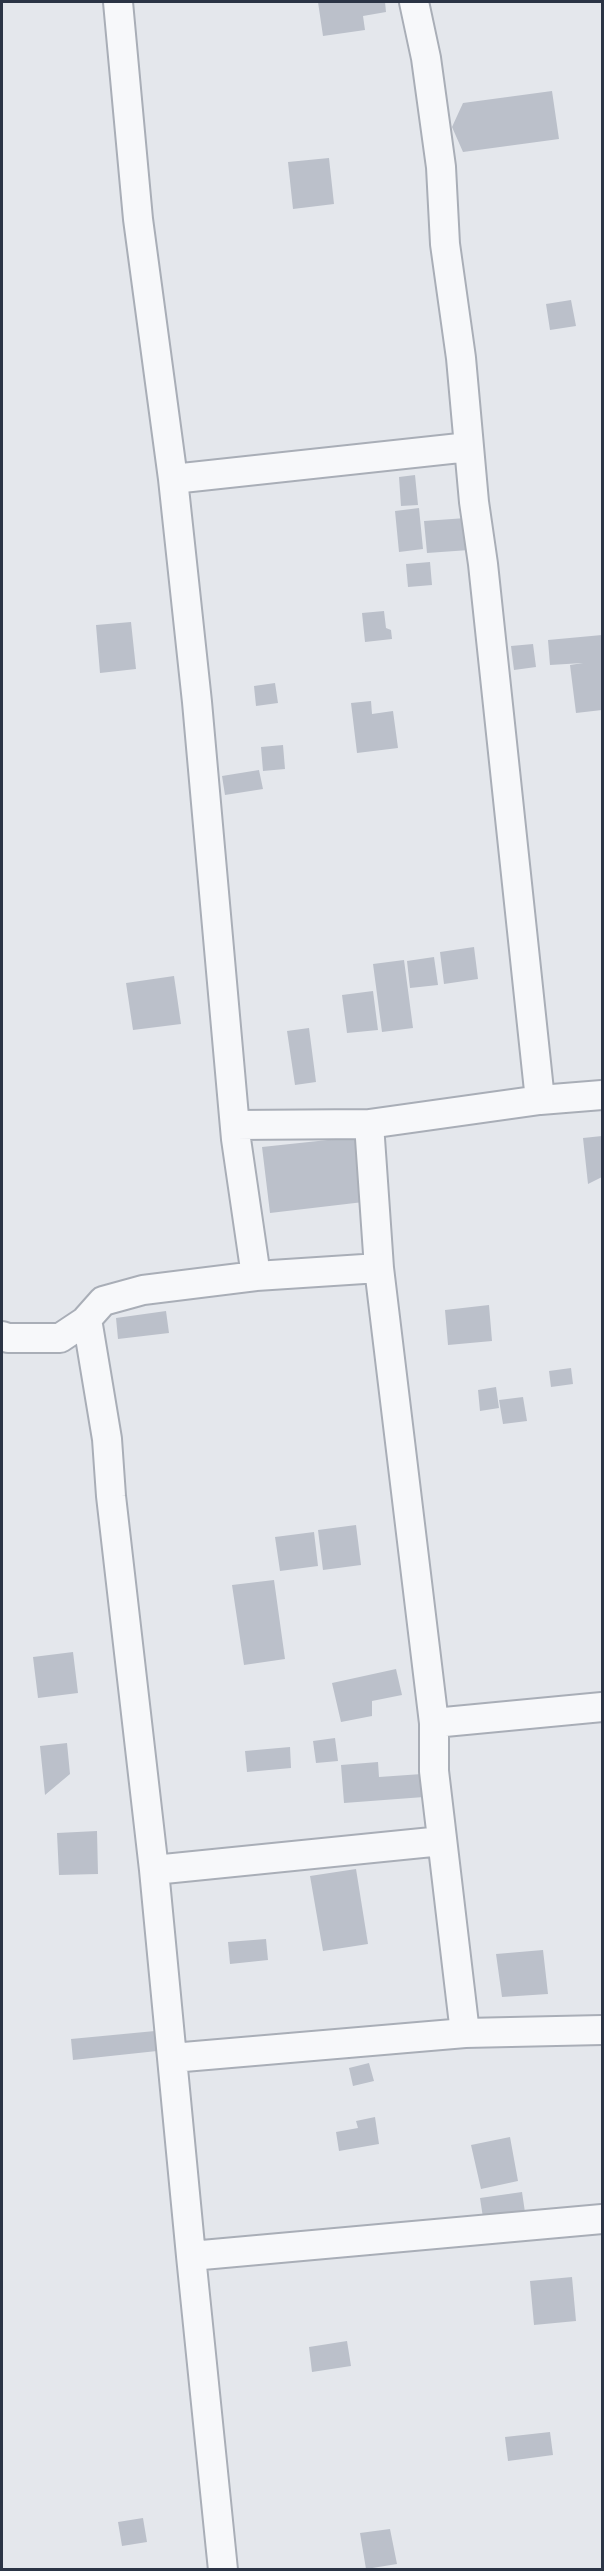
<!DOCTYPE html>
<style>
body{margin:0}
#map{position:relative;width:604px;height:2571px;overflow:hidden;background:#e4e7ec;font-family:"DM Sans",sans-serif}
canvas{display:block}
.frame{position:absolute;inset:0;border:3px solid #2b3445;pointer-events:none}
</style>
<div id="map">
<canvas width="604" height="2571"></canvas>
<div class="frame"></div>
</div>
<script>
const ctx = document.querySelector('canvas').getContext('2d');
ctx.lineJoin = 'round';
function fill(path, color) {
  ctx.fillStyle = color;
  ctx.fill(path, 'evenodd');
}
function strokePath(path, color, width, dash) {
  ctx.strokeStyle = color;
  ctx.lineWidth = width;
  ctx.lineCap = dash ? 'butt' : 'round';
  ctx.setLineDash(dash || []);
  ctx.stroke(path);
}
fill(new Path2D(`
 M318,2H385L386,12L363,16L365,30L323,36Z
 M552,91L559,139L463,152L452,127L463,103Z
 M329,158L334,204L293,209L288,162Z
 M571,300L576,326L550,330L546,304Z
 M415,475L418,505L401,506L399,477Z
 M419,508L423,549L399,552L395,511Z
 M466,518L469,550L427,553L424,521Z
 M430,562L432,585L408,587L406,564Z
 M384,611L386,628L391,630L392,639L365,642L362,613Z
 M131,622L136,669L100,673L96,625Z
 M602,635V710L576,713L570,665L583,663L550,665L548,640Z
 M533,644L536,667L514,670L511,646Z
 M275,683L278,703L256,706L254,686Z
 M371,701L372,714L393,711L398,748L357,753L351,703Z
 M283,745L285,769L263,771L261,747Z
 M259,770L263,789L225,795L222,776Z
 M474,947L478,979L444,984L440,952Z
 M434,957L438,985L410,988L407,961Z
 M404,960L413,1028L382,1032L373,964Z
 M174,976L181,1024L133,1030L126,983Z
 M373,991L378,1030L347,1033L342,995Z
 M309,1028L316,1082L295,1085L287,1031Z
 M365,1136L372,1201L270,1213L262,1147Z
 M602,1136V1177L588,1184L583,1138Z
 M489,1305L492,1341L448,1345L445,1310Z
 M166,1311L169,1333L118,1339L116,1318Z
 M571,1368L573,1384L551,1387L549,1371Z
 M496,1387L499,1408L480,1411L478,1390Z
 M523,1397L527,1421L503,1424L499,1400Z
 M356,1525L361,1565L323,1570L318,1530Z
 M314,1532L318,1566L280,1571L275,1537Z
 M274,1580L285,1659L244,1665L232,1585Z
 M73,1652L78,1693L38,1698L33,1657Z
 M396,1669L402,1695L372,1701V1716L341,1722L332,1683Z
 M335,1738L338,1761L316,1763L313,1741Z
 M67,1743L70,1774L45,1795L40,1746Z
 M290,1747L291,1768L247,1772L245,1751Z
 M378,1762L379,1777L422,1774L424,1797L344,1803L341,1765Z
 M97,1831L98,1874L59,1875L57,1833Z
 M356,1869L368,1944L323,1951L310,1876Z
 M266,1939L268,1960L230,1964L228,1942Z
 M543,1950L548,1994L502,1997L496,1954Z
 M155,2031L157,2051L73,2060L71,2039Z
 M369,2063L374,2081L353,2086L349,2068Z
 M375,2117L379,2144L339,2151L336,2132L358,2128L356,2121Z
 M510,2137L518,2181L481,2189L471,2145Z
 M522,2192L526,2219L484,2224L480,2198Z
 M572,2277L576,2321L534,2325L530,2281Z
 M347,2341L351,2366L312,2372L309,2347Z
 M550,2432L553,2455L508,2461L505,2437Z
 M143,2518L147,2542L122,2546L118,2522Z
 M390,2529L397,2564L366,2569L360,2533Z`), '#bbc0ca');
const street = new Path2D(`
 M118,2L138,219L173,479L469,447
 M414,2L426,58L441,167L445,244L461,358L474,502L483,564L540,1100L602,1095
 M173,479L197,702L236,1139L256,1276L379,1268L369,1124L540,1100
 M235,1125L369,1124
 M379,1268L434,1723L602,1707
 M2,1336L8,1338H60L87,1320
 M434,1723V1771L465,2033L602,2030
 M154,1870L111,1496L107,1439L87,1319L103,1301L143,1290L256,1276
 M172,2058L154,1870L442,1841
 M191,2256L172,2058L465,2033
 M223,2570L191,2256L602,2219`);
strokePath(street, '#a9aeb7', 32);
strokePath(street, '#f7f8fa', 28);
</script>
